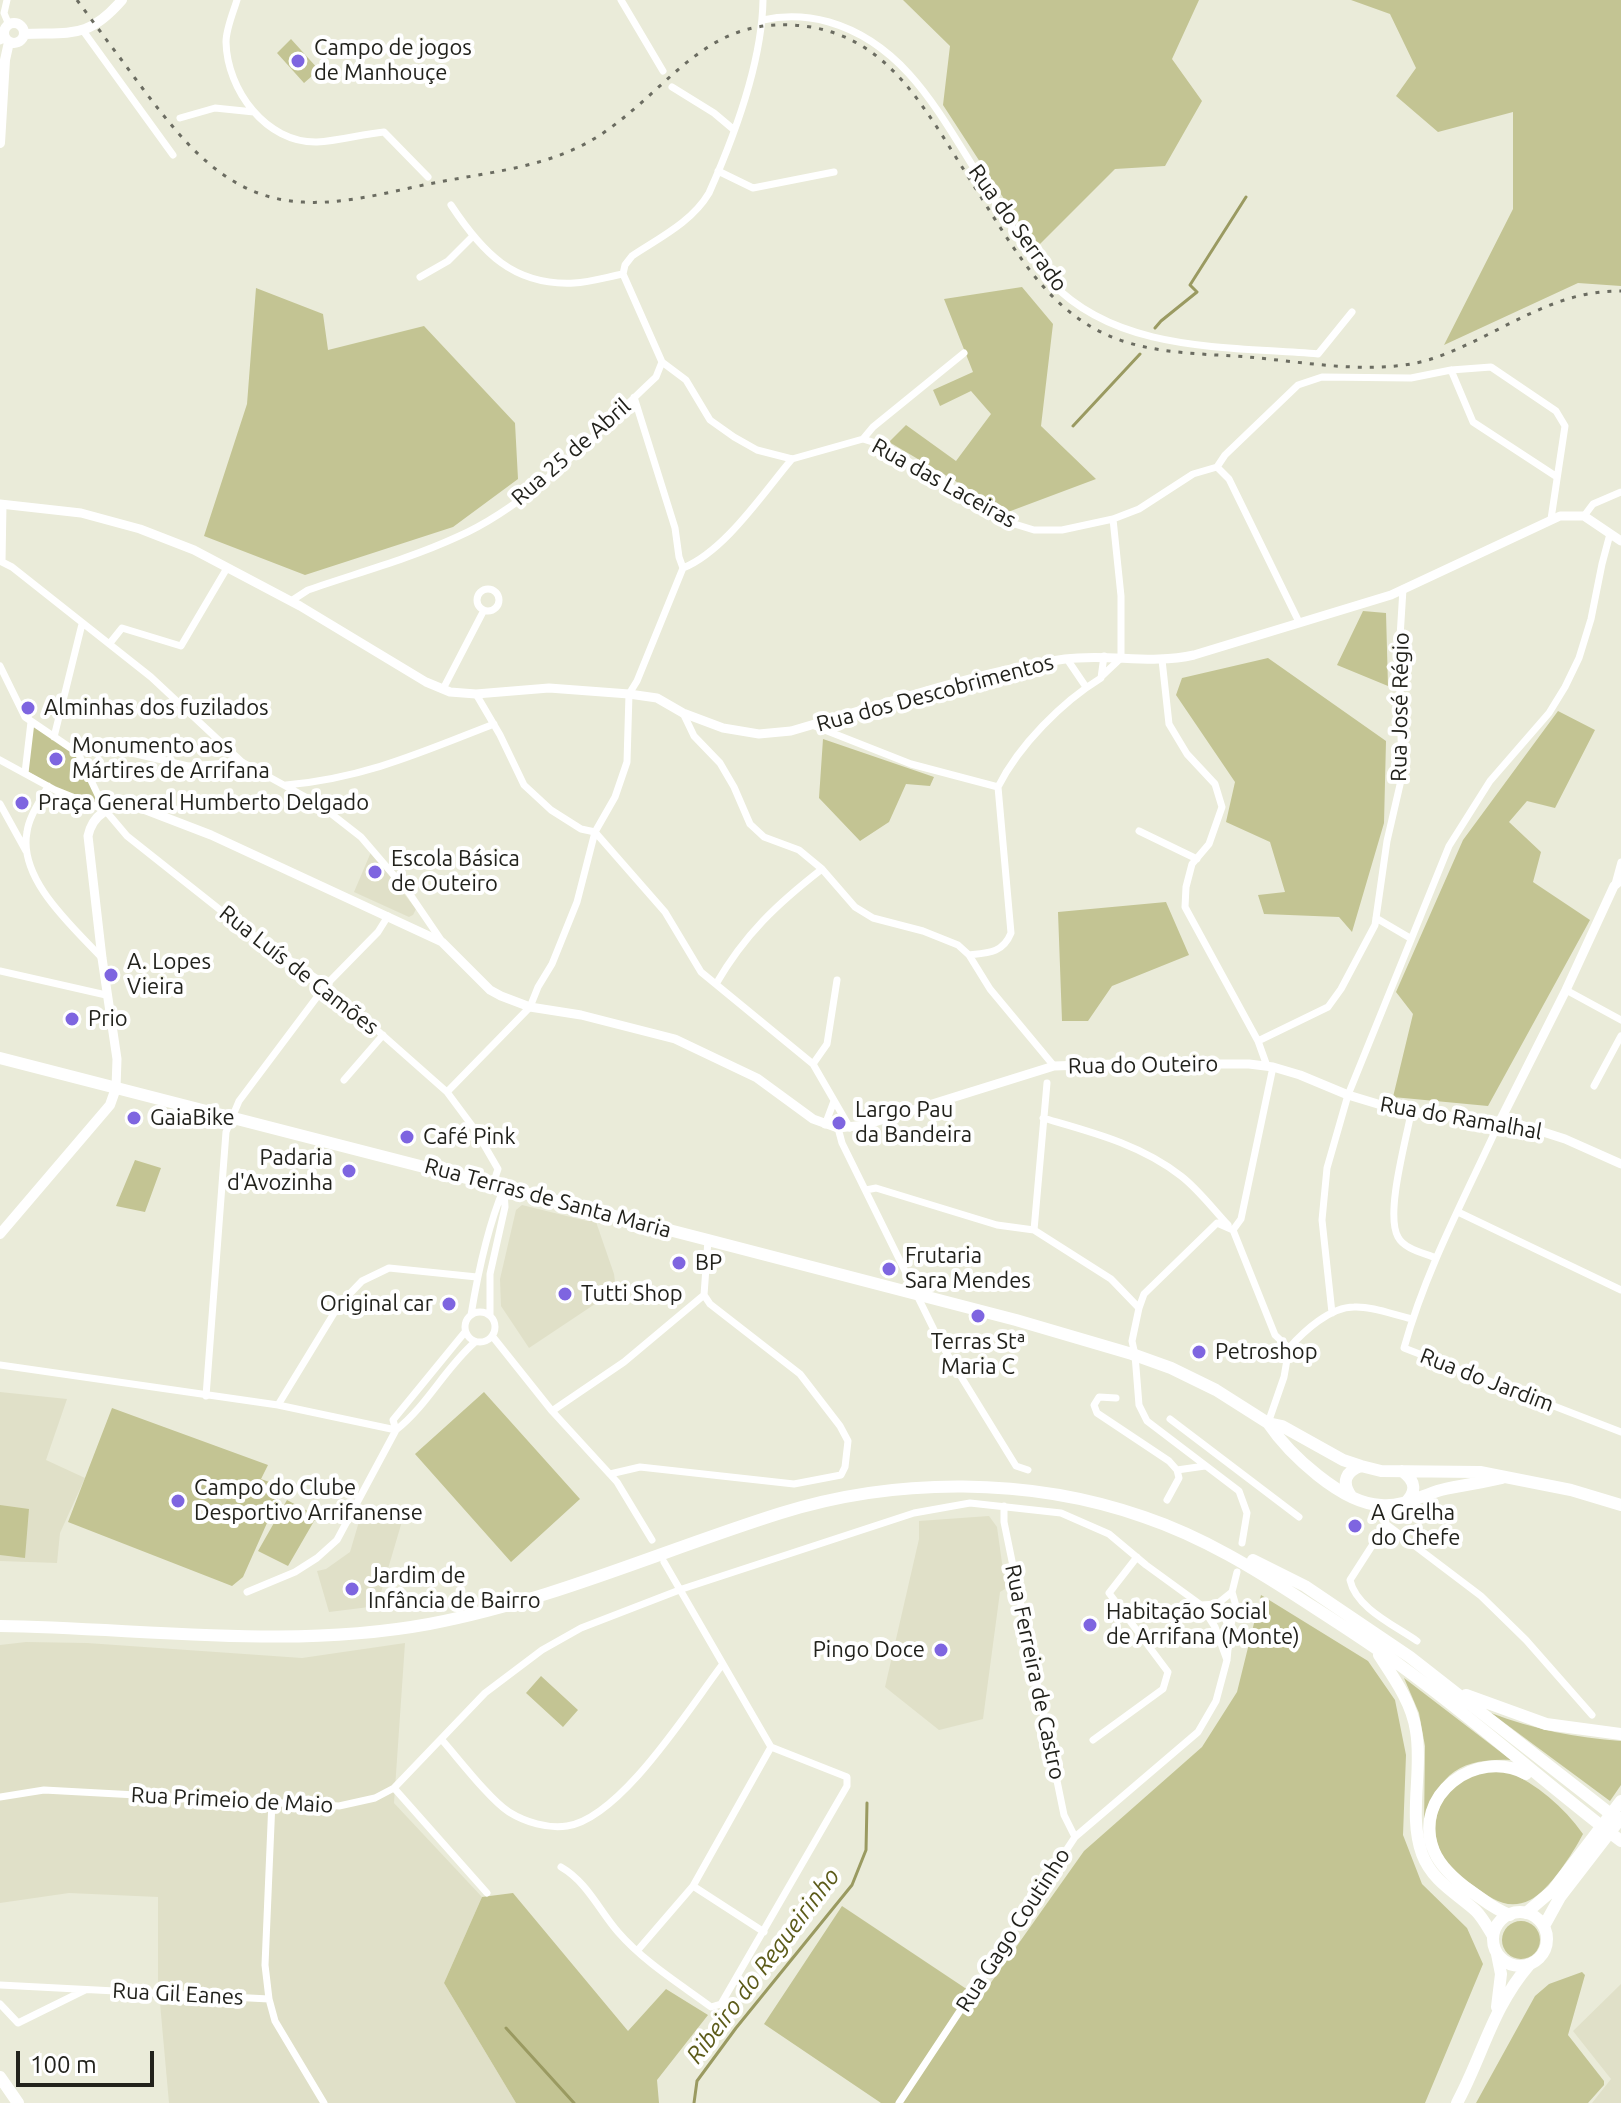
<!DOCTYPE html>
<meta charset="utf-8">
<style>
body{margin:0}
#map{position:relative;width:1621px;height:2103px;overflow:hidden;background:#eaebd9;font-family:Ubuntu,sans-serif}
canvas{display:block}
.scale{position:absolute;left:16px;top:2051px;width:138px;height:36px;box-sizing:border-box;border:4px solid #22221c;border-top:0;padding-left:10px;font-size:24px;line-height:28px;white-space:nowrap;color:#22221c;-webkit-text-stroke:6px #fff;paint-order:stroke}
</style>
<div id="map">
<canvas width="1621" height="2103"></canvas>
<div class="scale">100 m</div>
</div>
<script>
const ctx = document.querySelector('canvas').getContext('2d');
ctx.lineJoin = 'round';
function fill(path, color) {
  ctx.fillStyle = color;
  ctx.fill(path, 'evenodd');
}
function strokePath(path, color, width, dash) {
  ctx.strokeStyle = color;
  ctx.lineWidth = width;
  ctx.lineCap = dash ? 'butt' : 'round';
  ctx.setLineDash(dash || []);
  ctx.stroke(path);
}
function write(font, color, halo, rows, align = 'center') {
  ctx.font = font + ' Ubuntu,sans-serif';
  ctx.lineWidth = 8;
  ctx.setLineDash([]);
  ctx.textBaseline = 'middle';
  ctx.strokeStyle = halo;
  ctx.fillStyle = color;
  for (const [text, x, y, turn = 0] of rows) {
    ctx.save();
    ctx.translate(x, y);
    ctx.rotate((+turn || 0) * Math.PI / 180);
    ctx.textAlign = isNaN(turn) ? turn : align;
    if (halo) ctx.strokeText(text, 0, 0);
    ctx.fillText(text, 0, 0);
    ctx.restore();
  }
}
fill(new Path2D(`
 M371,852L416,909L413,915L409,917L354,892Z
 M522,1205L587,1221L595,1219L614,1274L616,1290L529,1348L501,1306L500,1279L516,1210Z
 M0,1392L67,1399L46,1460L85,1478L60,1533L57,1563L0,1561Z
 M363,1508L403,1518L377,1606L329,1612L317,1571L326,1569L350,1552Z
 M989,1516L997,1527L1002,1563L1010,1586L1000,1592L983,1719L939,1730L885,1687L919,1539V1521Z
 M26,1642L87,1643L302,1658L405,1643L394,1803L482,1897L444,1983L516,2103H169L158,1981V1897L69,1893L0,1903V1645Z
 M1621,1984V2103H1592L1611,2079L1573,2031Z`), '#e0e0c8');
fill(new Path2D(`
 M903,0H1199L1172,59L1202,101L1165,166L1115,169L1036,248L943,105L950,46Z
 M1351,0H1621V286L1578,283L1444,345L1513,209V112L1438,132L1396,96L1416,68L1390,14Z
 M291,39L319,70L304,83L277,53Z
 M1022,287L1053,324L1041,426L1096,479L1008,512L889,442L906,425L956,461L991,414L971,391L940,406L933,390L973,372L944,299Z
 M256,288L323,314L328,350L424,326L515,423L518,479L453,527L305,575L204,536L247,404Z
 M1363,611L1386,613L1388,686L1337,665Z
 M1268,658L1386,741L1384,823L1352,932L1339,917L1264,914L1258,895L1285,892L1270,842L1226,822L1235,782L1176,695L1182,678Z
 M1558,711L1595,730L1555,808L1527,801L1509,822L1541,852L1533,882L1590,920L1488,1106L1393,1097L1413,1014L1396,992L1463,840Z
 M33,726L76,755L100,804L60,790L27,771Z
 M823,739L934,777L930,786L906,784L889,822L860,841L819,798Z
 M1166,902L1189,955L1112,986L1088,1021H1062L1058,912Z
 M135,1160L161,1168L145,1212L116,1206Z
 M484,1392L580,1499L511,1562L415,1454Z
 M112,1408L268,1465L261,1479L283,1487L243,1577L232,1586L68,1522Z
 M287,1500L317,1516L288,1566L258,1551Z
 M0,1505L29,1509L25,1558L0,1555Z
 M1261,1595L1368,1661L1395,1700L1406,1755L1403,1835L1422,1884L1467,1928L1483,1964L1425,2103H881L764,2024L842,1906L980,1998L1084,1851L1202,1747L1237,1692Z
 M541,1676L578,1710L563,1727L526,1693Z
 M1404,1678L1511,1760C1457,1758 1436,1776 1424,1828L1425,1746L1419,1713Z
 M1491,1713C1533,1729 1576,1738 1621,1741V1785L1610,1801Z
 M1506,1770C1538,1785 1563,1806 1583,1834C1573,1853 1549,1891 1530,1900C1508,1911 1492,1899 1474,1886C1467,1881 1456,1875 1450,1868C1425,1837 1433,1793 1470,1775C1480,1770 1495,1771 1506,1770Z
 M513,1893L628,2031L666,1989L708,2015L657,2080L659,2103H516L444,1983L482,1897Z
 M1502 1940a19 19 0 1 1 38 0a19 19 0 1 1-38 0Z
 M1582,1972L1585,1975L1568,2035L1604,2081V2085L1588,2103H1476L1535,1996L1549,1984Z`), '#c3c493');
strokePath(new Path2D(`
 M1155,328L1161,321L1197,292L1190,285L1246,197
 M1073,426L1140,354
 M506,2028L574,2103
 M694,2103L697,2081L736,2028L852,1885L866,1850L867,1803`), '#9a9a61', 3);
strokePath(new Path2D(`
 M7,0L4,13L9,25
 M237,0C233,13 226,29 226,42C227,90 266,143 317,142C339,141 362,134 384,132L428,177
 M621,0L663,71
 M763,20C785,15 807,16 829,22C905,44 939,113 979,176C1001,212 1025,248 1051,282C1118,353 1228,346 1318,354L1352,312
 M84,32L173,155
 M672,87L714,113L733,129
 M180,118L215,108L254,112
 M718,171L753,188L834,172
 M451,205C482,252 513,286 574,283C590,282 607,277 623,274
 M623,274L662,362L686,380L710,420L734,437L757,450L792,459L863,439L873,427L964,353
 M623,274L625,265L632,256C659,238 692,222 709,193C734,137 762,61 763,0
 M420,277L448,261L472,237
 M1451,370L1473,422L1557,477
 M863,439L882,445L1008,522L1034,530H1062L1113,519L1139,509L1193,474L1217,467L1225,455L1298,385L1322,377L1411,378L1451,370L1491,367L1556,411L1565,426L1551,519
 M1217,467L1229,479L1299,622
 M1584,516L1593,504L1621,492
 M0,561L12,567L151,677L242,762L320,805L361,837L409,893L441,940
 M2,562L3,505
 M683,568C725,551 763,493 792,459
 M477 600a11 11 0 1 1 22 0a11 11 0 1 1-22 0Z
 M291,601L308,590C357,573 409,559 457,537C532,504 597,432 656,377L662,362
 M110,643L122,628L181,646L227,568
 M1067,659L1086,687
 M1162,660L1169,724L1187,754L1215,784L1222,807L1209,844L1192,864L1186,887L1185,907L1258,1041L1267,1066
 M0,666L25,717L78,753L105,810L127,836L243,928L326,985L447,1092L476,1131L498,1169L493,1184
 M1102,676L1121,658V596L1113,519
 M443,689L484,610
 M476,694L500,735L524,785L551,810L581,829L595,832
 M683,713L694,736L720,763L734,787L750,824L764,837L799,850L822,869L855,907L873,918L923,931L958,945L969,955L990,989L1054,1066
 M812,725L911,764L998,787
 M54,737L82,624
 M78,753L106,747L188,766L242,762
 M0,760L55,790L105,810
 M25,773L31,722
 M286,785C365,778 422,752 494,724
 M48,786C41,800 29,816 27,832C18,879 72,926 102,958
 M0,804L26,851
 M1139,831L1197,859
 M595,832L665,912L701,972L813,1064L850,1128
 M1615,884L1621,862
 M1376,918L1410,938
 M969,955C988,953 1003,953 1011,933L998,787C1019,745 1062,702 1101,678L1104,656
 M0,971L106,995
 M716,984C745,934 777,904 822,869
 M1566,990L1621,1020
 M1258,1041L1328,1007L1341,989L1375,925L1387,841L1402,776L1399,653L1403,589
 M813,1064L827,1044L837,980
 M344,1080L383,1035
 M1594,1086L1621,1036
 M447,1092L530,1007L538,987L552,964L577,902L595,832L615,797L627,762L629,694L637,681L683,568L679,557L675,528L634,397
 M1411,1113C1406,1141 1385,1214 1398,1237C1404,1249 1424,1253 1436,1258
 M1043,1118C1091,1132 1140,1144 1181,1176C1198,1189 1213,1209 1228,1225
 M1500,1121C1466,1195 1426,1269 1404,1348L1621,1432
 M825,1125L834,1101
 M838,1128L842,1143L941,1344L1016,1466L1028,1470
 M866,1190L876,1188L997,1225L1034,1230L1111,1279L1139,1308
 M1458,1212L1621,1290
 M1034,1230L1047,1083
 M1233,1230L1217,1223L1144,1294L1139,1308L1132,1341L1135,1355L1139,1405L1147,1421L1239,1491L1247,1513L1242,1543
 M465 1327a15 15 0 1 1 30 0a15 15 0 1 1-30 0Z
 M1332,1313L1322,1220L1327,1168L1348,1095L1449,846L1490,781L1549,713L1565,687L1579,658L1591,619L1602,564L1610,534
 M471,1315C478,1272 487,1228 504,1188
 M490,1315V1274L505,1207L504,1191
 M493,1337L552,1411L617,1482L652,1540
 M1289,1348C1304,1331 1330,1307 1354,1307C1372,1306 1394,1315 1412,1319
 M0,1365L278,1405L396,1430
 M206,1396L226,1132L239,1101L326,985L378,932L388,916
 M1116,1398L1099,1397L1094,1405L1097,1413L1169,1461L1177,1470L1179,1478L1167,1500
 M278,1405L339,1305L362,1281L389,1268L477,1277
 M552,1411L624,1362L704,1295
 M1170,1419L1299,1517
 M1268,1423L1284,1377L1289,1348L1275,1335L1233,1230L1241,1219L1273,1067
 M396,1430L393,1420L465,1332
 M1177,1470L1205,1466
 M610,1474L640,1467L794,1484L841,1475L845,1467L848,1441L840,1426L800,1374L710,1304L704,1295L708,1240
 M1004,1506V1522L1064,1815L1075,1837
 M1384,1506L1386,1524L1481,1596L1526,1640L1592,1715
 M1386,1524L1350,1580C1356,1608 1394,1625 1417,1641
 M664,1562L771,1747
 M247,1592L295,1572L317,1558L337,1540L396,1430C427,1406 445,1368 475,1342
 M1217,1604L1230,1628
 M1201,1605L1217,1604L1232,1592
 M442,1740C458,1758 490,1800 509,1812C525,1822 548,1829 567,1826C621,1818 690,1707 722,1665
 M1093,1740L1163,1689L1168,1672L1109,1593L1137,1557
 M394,1788L487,1893
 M0,1797L44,1790L339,1806L375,1798L394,1788L485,1693L542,1650L581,1628L682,1589L914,1513L970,1503L1061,1513L1109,1534L1146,1565L1201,1605L1215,1627L1227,1660
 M272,1801L265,1965L269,1999L275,2021L324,2103
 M561,1867C587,1882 599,1910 618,1932C644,1962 680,1984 711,2007L721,2004L847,1786V1777L771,1747
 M693,1886L764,1932
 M637,1951L693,1886L771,1747
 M0,1985L269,1999
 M0,2004L18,2023L85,1990
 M899,2103L1075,1837L1198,1732L1216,1701L1227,1660L1230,1628L1236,1606L1232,1592L1237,1572`), '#fff', 7);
strokePath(new Path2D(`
 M0,40L5,37
 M0,504L81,513L140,529L194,550L300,606L426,682L450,692L476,694L549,688L629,694L657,698L683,713L723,728L759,734L791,731C879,706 976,672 1065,659C1108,653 1151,665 1194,655L1391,595L1560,516H1584L1621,541
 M116,1088L117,1059L102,958L88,836C93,813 110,805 133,805L211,835L442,942L490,990L501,996L530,1007L581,1015L675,1039L757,1078L813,1119L838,1128L865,1125L1054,1066L1116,1064H1249L1273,1067L1300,1075L1348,1095L1401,1111L1515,1123L1565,1139L1621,1164
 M1500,1121L1566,990L1614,886L1621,880`), '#fff', 9);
strokePath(new Path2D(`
 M4 33a10 10 0 1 1 20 0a10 10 0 1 1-20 0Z
 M24,34C73,32 88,39 122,0
 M0,143L5,60L9,42
 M0,1234L110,1105L116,1088`), '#fff', 10);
strokePath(new Path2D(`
 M0,1058L708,1240L1016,1320L1132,1354L1171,1368L1216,1390L1268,1423L1282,1426L1343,1460L1361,1466L1381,1471L1480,1472L1571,1490L1621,1505
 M1268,1423C1289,1454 1342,1504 1381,1505C1403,1507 1420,1496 1441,1490C1461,1485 1482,1483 1502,1478
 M1402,1471C1416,1481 1417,1492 1405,1503
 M1351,1496C1341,1482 1346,1471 1361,1466
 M1493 1939a27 27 0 1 1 54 0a27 27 0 1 1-54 0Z
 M1526,1913L1553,1890L1621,1801
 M1544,1926L1560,1897L1621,1818
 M1497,1954L1501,1974L1497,2007
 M0,2077L18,2103
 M1457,2103C1483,2055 1492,2008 1529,1965`), '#fff', 12);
strokePath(new Path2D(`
 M1253,1560L1305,1586L1410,1657L1621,1822
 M0,1626C142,1628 288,1650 429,1624C551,1601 663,1550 781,1513C896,1477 1030,1477 1144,1517C1203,1537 1255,1569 1307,1603C1338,1623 1371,1644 1401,1666C1477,1721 1547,1785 1621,1841
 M1379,1655C1394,1678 1412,1703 1416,1731C1423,1771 1408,1815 1422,1854C1432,1881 1456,1893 1476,1911C1483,1918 1488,1928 1493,1936
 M1466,1695L1546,1724L1621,1734
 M1510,1915C1495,1910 1485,1901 1472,1892C1458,1882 1441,1868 1434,1851C1411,1796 1476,1747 1526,1774`), '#fff', 12);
strokePath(new Path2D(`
 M77,0C99,30 121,59 143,89C185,144 227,198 302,202C348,205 395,190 439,182C496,171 557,166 606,131C676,82 710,11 811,27C875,38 909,84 942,135C960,164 978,192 996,221C1030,274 1064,324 1129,343C1167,354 1208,354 1248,357C1307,362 1384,378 1440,356C1502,333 1553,290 1621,291`), '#6b6c61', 3, [4, 8]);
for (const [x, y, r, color] of [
 [298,61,8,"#7e65e0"],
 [28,708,8,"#7e65e0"],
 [56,759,8,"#7e65e0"],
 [22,803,8,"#7e65e0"],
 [375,872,8,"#7e65e0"],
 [111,975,8,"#7e65e0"],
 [72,1019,8,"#7e65e0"],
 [134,1118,8,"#7e65e0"],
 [839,1123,8,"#7e65e0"],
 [407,1137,8,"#7e65e0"],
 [349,1171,8,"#7e65e0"],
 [679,1263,8,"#7e65e0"],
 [889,1269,8,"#7e65e0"],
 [565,1294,8,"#7e65e0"],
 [449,1304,8,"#7e65e0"],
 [978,1316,8,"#7e65e0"],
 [1199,1352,8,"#7e65e0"],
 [178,1501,8,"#7e65e0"],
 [1355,1526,8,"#7e65e0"],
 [352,1589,8,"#7e65e0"],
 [1090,1625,8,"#7e65e0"],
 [941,1650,8,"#7e65e0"]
]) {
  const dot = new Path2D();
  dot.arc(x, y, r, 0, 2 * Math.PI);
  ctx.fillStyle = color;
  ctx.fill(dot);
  strokePath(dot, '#fff', 3);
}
write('22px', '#22221c', '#fff', [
 ["Campo de jogos",314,48],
 ["de Manhouçe",314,73],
 ["Alminhas dos fuzilados",44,708],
 ["Monumento aos",72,746],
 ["Mártires de Arrifana",72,771],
 ["Praça General Humberto Delgado",38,803],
 ["Escola Básica",391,859],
 ["de Outeiro",391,884],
 ["A. Lopes",127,962],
 ["Vieira",127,987],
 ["Prio",88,1019],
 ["Largo Pau",855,1110],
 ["da Bandeira",855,1135],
 ["GaiaBike",150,1118],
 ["Café Pink",423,1137],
 ["Padaria",333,1158,"right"],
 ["d'Avozinha",333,1183,"right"],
 ["Frutaria",905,1256],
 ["Sara Mendes",905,1281],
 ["BP",695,1263],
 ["Tutti Shop",581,1294],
 ["Original car",433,1304,"right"],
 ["Terras Stª",978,1342,"center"],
 ["Maria C",978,1367,"center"],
 ["Petroshop",1215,1352],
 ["Campo do Clube",194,1488],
 ["Desportivo Arrifanense",194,1513],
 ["A Grelha",1371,1513],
 ["do Chefe",1371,1538],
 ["Jardim de",368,1576],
 ["Infância de Bairro",368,1601],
 ["Habitação Social",1106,1612],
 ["de Arrifana (Monte)",1106,1637],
 ["Pingo Doce",925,1650,"right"]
], 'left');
write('22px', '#22221c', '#fff', [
 ["Rua do Serrado",1018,228,54],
 ["Rua 25 de Abril",571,452,-41],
 ["Rua das Laceiras",944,483,29],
 ["Rua dos Descobrimentos",935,693,-15],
 ["Rua José Régio",1400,707,-89],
 ["Rua Luís de Camões",299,970,38],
 ["Rua do Outeiro",1143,1065,-1],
 ["Rua do Ramalhal",1461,1118,10],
 ["Rua Terras de Santa Maria",548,1198,15],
 ["Rua do Jardim",1487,1380,21],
 ["Rua Ferreira de Castro",1035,1672,78],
 ["Rua Primeio de Maio",232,1800,3],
 ["Rua Gago Coutinho",1013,1930,-57],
 ["Rua Gil Eanes",178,1994,3]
]);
write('italic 24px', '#5c5b19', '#fff', [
 ["Ribeiro do Regueirinho",763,1966,-53]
]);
</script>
